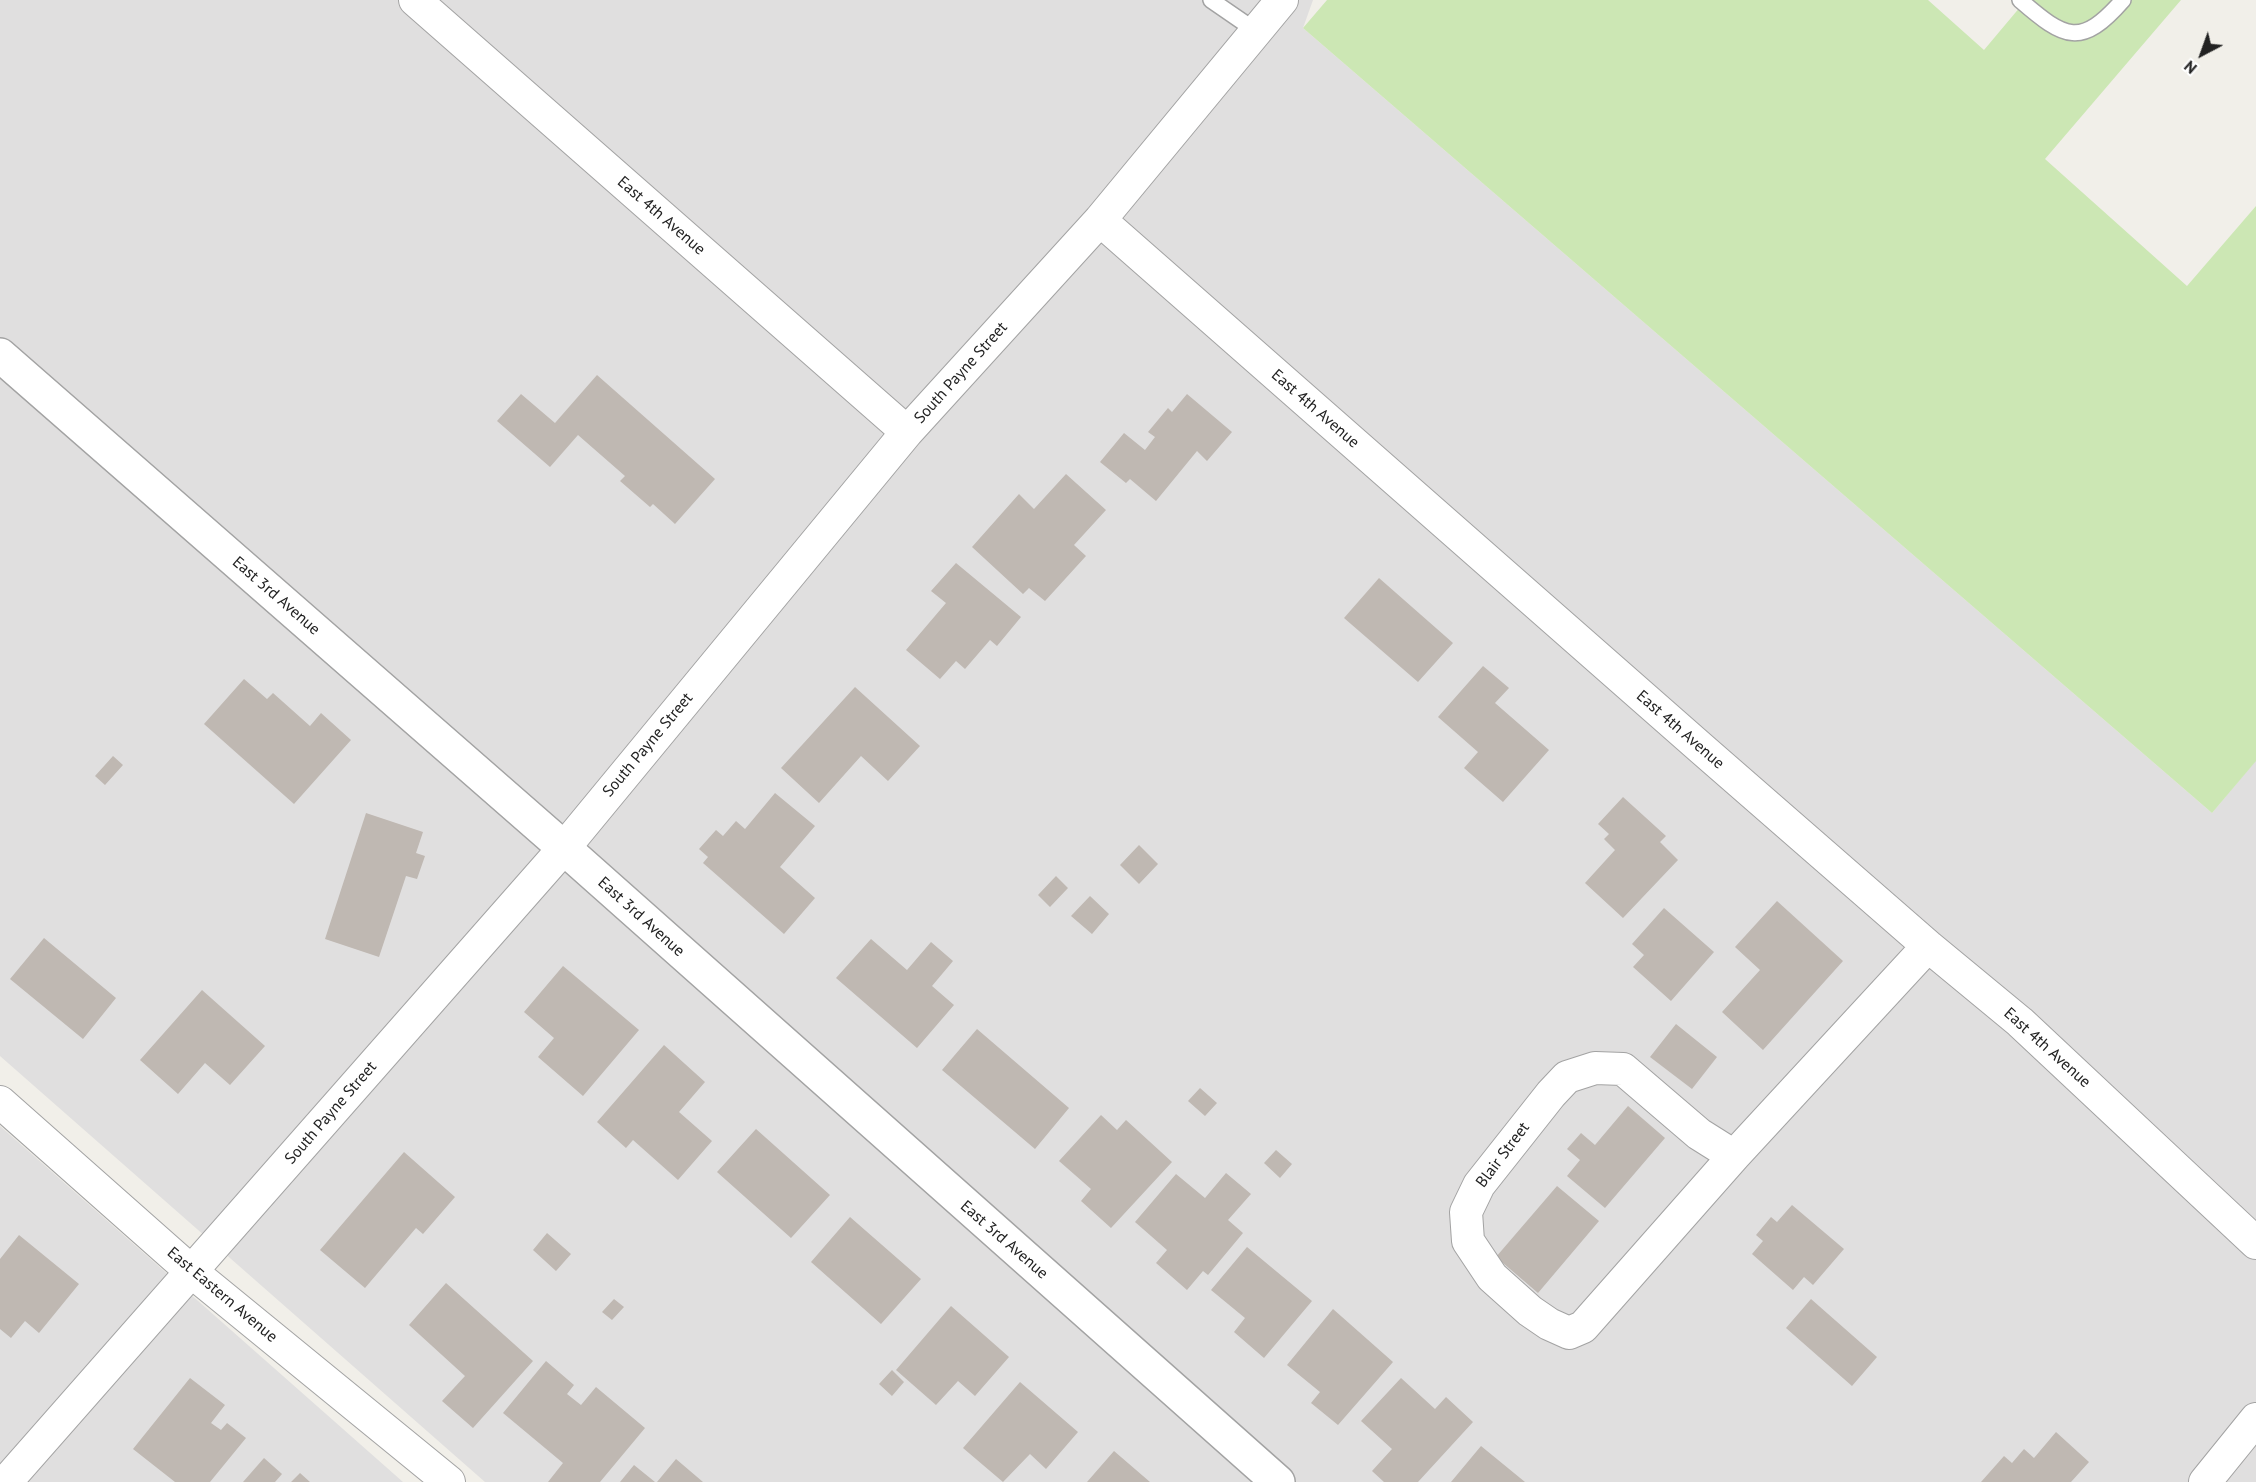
<!DOCTYPE html>
<style>
body{margin:0}
#map{position:relative;width:2256px;height:1482px;overflow:hidden;background:#f1efe9;font-family:"PT Sans",sans-serif}
canvas{display:block}
.north{position:absolute;left:2172px;top:24px;width:60px;height:60px;-webkit-text-stroke:4px #fff;paint-order:stroke;rotate:221deg;font-size:16px;font-weight:700;line-height:24px;text-align:center;color:#222}
.north::after{content:'';display:block;margin:auto;width:21px;height:27px;background:#222;clip-path:polygon(50% 0,100% 100%,50% 72%,0 100%)}
</style>
<div id="map">
<canvas width="2256" height="1482"></canvas>
<div class="north">N</div>
</div>
<script>
const ctx = document.querySelector('canvas').getContext('2d');
ctx.lineJoin = 'round';
function fill(path, color) {
  ctx.fillStyle = color;
  ctx.fill(path, 'evenodd');
}
function strokePath(path, color, width, dash) {
  ctx.strokeStyle = color;
  ctx.lineWidth = width;
  ctx.lineCap = dash ? 'butt' : 'round';
  ctx.setLineDash(dash || []);
  ctx.stroke(path);
}
function write(font, color, halo, rows, align = 'center') {
  ctx.font = font + ' "PT Sans",sans-serif';
  ctx.lineWidth = 6;
  ctx.setLineDash([]);
  ctx.textBaseline = 'middle';
  ctx.strokeStyle = halo;
  ctx.fillStyle = color;
  for (const [text, x, y, turn = 0] of rows) {
    ctx.save();
    ctx.translate(x, y);
    ctx.rotate((+turn || 0) * Math.PI / 180);
    ctx.textAlign = isNaN(turn) ? turn : align;
    if (halo) ctx.strokeText(text, 0, 0);
    ctx.fillText(text, 0, 0);
    ctx.restore();
  }
}
fill(new Path2D(`
 M0,0H1313L1303,28L2212,813L2256,760V1482H485L0,1056Z
 M0,1126L403,1482H14L0,1470Z`), '#e0dfdf');
fill(new Path2D(`
 M1327,0H1928L1984,50L2026,0H2181L2045,159L2187,286L2256,206V761L2212,813L1303,28Z`), '#cce7b4');
fill(new Path2D(`
 M597,375L715,479L675,524L653,504L650,507L620,481L625,476L578,435L550,467L497,421L521,394L555,423Z
 M1187,394L1232,432L1207,461L1197,451L1156,501L1130,479L1126,483L1100,462L1124,433L1145,450L1155,437L1148,432L1168,408L1172,412Z
 M1066,474L1106,510L1074,545L1086,556L1045,601L1029,588L1023,594L972,547L1019,494L1034,509Z
 M956,563L1021,617L997,646L990,640L965,669L956,661L940,679L906,650L946,603L931,591Z
 M1379,578L1453,643L1418,682L1344,618Z
 M1483,666L1509,688L1495,703L1549,750L1503,802L1464,768L1478,752L1438,717Z
 M244,679L267,699L273,693L310,726L321,713L351,740L294,804L204,724Z
 M855,687L920,746L888,781L861,756L819,803L781,768Z
 M113,756L123,765L105,785L95,776Z
 M775,793L815,826L780,867L815,898L784,934L703,863L708,857L699,849L716,830L723,836L736,821L745,829Z
 M1623,797L1666,836L1660,842L1678,860L1623,918L1585,883L1615,850L1604,839L1609,834L1598,824Z
 M366,813L423,832L416,853L425,856L417,879L406,876L379,957L325,939Z
 M1139,845L1158,864L1139,884L1120,865Z
 M1056,876L1068,888L1050,907L1038,895Z
 M1090,896L1109,914L1092,934L1071,916Z
 M1777,901L1843,961L1763,1050L1722,1012L1760,970L1735,947Z
 M1664,908L1714,952L1671,1001L1633,967L1644,955L1632,944Z
 M44,938L116,998L83,1039L10,979Z
 M871,939L907,970L931,942L953,961L932,986L954,1005L917,1048L836,978Z
 M563,966L639,1030L583,1096L538,1057L554,1038L524,1012Z
 M202,990L265,1046L230,1085L205,1063L178,1094L140,1060Z
 M1676,1024L1717,1057L1692,1089L1650,1057Z
 M977,1029L1069,1108L1035,1149L942,1070Z
 M664,1045L705,1082L679,1112L712,1141L678,1180L633,1140L626,1148L597,1122Z
 M1200,1088L1217,1103L1205,1116L1188,1101Z
 M1628,1106L1665,1138L1605,1208L1567,1176L1580,1160L1567,1149L1581,1133L1595,1145Z
 M1101,1115L1117,1130L1126,1120L1172,1162L1111,1228L1081,1201L1091,1189L1059,1161Z
 M756,1129L830,1195L791,1238L717,1172Z
 M1276,1150L1292,1164L1280,1178L1264,1163Z
 M404,1152L455,1197L423,1234L416,1228L365,1288L320,1250Z
 M1226,1173L1251,1194L1228,1220L1243,1233L1208,1275L1203,1271L1187,1290L1156,1263L1167,1250L1135,1222L1176,1174L1205,1198Z
 M1557,1186L1599,1221L1538,1293L1496,1257Z
 M1792,1205L1844,1249L1813,1285L1804,1277L1793,1290L1752,1254L1763,1241L1756,1235L1771,1217L1777,1222Z
 M850,1217L921,1279L881,1324L811,1262Z
 M547,1233L571,1254L556,1271L533,1250Z
 M19,1235L79,1284L39,1333L25,1321L11,1338L0,1329V1259Z
 M1247,1247L1312,1301L1264,1358L1234,1332L1245,1318L1211,1290Z
 M446,1283L533,1361L473,1428L442,1401L465,1376L409,1325Z
 M614,1299L624,1307L612,1320L602,1312Z
 M1811,1299L1877,1357L1852,1386L1786,1328Z
 M951,1306L1009,1357L975,1396L958,1381L936,1405L896,1370Z
 M1333,1309L1393,1362L1338,1425L1311,1403L1320,1392L1287,1365Z
 M546,1361L574,1385L567,1394L581,1405L596,1387L645,1428L600,1482H548L563,1463L503,1413Z
 M892,1370L904,1382L892,1396L879,1384Z
 M190,1378L225,1405L211,1423L221,1430L227,1423L246,1438L210,1482H175L133,1449Z
 M1401,1378L1435,1409L1446,1397L1473,1422L1418,1482H1384L1372,1471L1392,1449L1361,1421Z
 M1020,1382L1078,1432L1046,1469L1030,1454L1003,1482L963,1448Z
 M2056,1432L2089,1462L2071,1482H1981L2004,1456L2012,1463L2024,1449L2034,1458Z
 M1481,1446L1525,1482H1451Z
 M1114,1451L1150,1482H1087Z
 M264,1458L282,1474L275,1482H243Z
 M676,1459L703,1482H657Z
 M634,1465L655,1482H620Z
 M300,1473L310,1482H291Z`), '#bfb8b2');
const service = new Path2D(`
 M1211,0L1256,31
 M2020,0C2065,39 2081,48 2123,0`);
const minor = new Path2D(`
 M415,0L907,432
 M1100,220L1702,749L1928,946L2020,1022L2256,1243
 M0,1102L192,1272L449,1482
 M1734,1156L1699,1134L1623,1069L1595,1068L1567,1077L1551,1094L1479,1185L1466,1212L1468,1241L1492,1277L1530,1311L1549,1324L1569,1333L1583,1327L1734,1156L1928,946
 M6,1482L564,848L907,432L1100,220L1282,0
 M2205,1482L2256,1419`);
const tertiary = new Path2D(`
 M0,355L564,848L1278,1482`);
strokePath(service, '#a3a3a3', 18);
strokePath(minor, '#a3a3a3', 34);
strokePath(tertiary, '#a3a3a3', 36);
strokePath(service, '#fff', 15);
strokePath(minor, '#fff', 32);
strokePath(tertiary, '#fff', 33);
write('16px', '#222', '#fff', [
 ["East 4th Avenue",661,216,41],
 ["South Payne Street",961,373,-48],
 ["East 4th Avenue",1315,409,41],
 ["East 3rd Avenue",276,596,41],
 ["East 4th Avenue",1680,730,41],
 ["South Payne Street",648,745,-50],
 ["East 3rd Avenue",641,917,42],
 ["East 4th Avenue",2047,1048,42],
 ["South Payne Street",331,1113,-49],
 ["Blair Street",1503,1155,-53],
 ["East 3rd Avenue",1004,1240,41],
 ["East Eastern Avenue",222,1295,40]
]);
</script>
